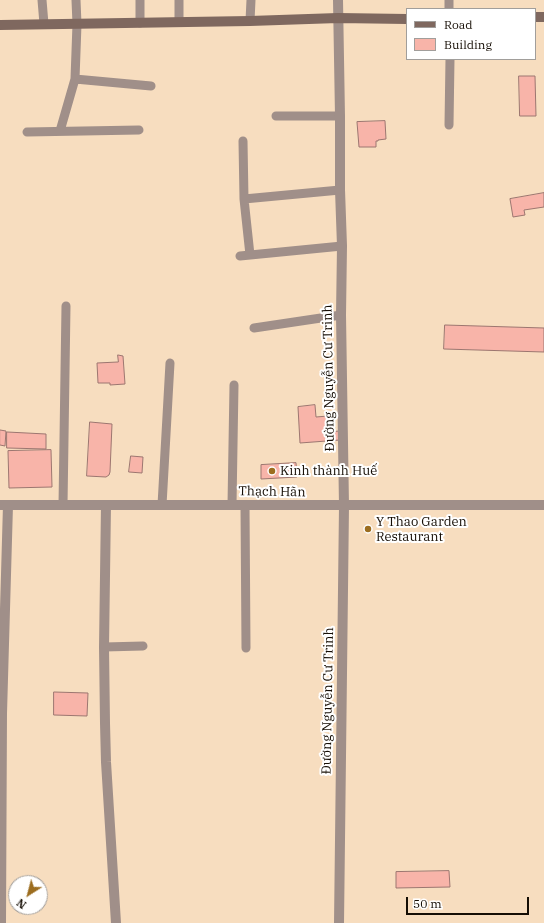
<!DOCTYPE html>
<meta charset="utf-8">
<style>
body{margin:0}
#map{position:relative;width:544px;height:923px;overflow:hidden;background:#f7ddbf;font-family:"IBM Plex Serif",serif}
canvas{display:block}
.legend{position:absolute;left:406px;top:8px;width:130px;height:52px;box-sizing:border-box;background:#fff;border:1px solid #a19e9b;margin:0;padding:5px 7px;list-style:none;font-size:12px;color:#150d04}
.legend li{display:flex;align-items:center;gap:8px;height:20px}
.legend b{width:20px;border:1px solid #a19e9b}
.north{position:absolute;left:8px;top:875px;width:40px;height:40px;box-sizing:border-box;background:#fff;border:1px solid #a19e9b;border-radius:50%;rotate:216deg;font-size:11px;font-weight:700;line-height:16px;text-align:center;color:#150d04}
.north::after{content:'';display:block;margin:auto;width:14px;height:18px;background:#9c6d1f;clip-path:polygon(50% 0,100% 100%,50% 72%,0 100%)}
.scale{position:absolute;left:406px;top:897px;width:123px;height:18px;box-sizing:border-box;border:2px solid #150d04;border-top:0;padding-left:5px;font-size:12px;line-height:14px;white-space:nowrap;color:#150d04;-webkit-text-stroke:3px #fff;paint-order:stroke}
</style>
<div id="map">
<canvas width="544" height="923"></canvas>
<ul class="legend">
<li><b style="height:5px;background:#7f685f"></b>Road</li>
<li><b style="height:11px;background:#f8b4a9"></b>Building</li>
</ul>
<div class="north">N</div>
<div class="scale">50 m</div>
</div>
<script>
const ctx = document.querySelector('canvas').getContext('2d');
ctx.lineJoin = 'round';
function fill(path, color) {
  ctx.fillStyle = color;
  ctx.fill(path, 'evenodd');
}
function strokePath(path, color, width, dash) {
  ctx.strokeStyle = color;
  ctx.lineWidth = width;
  ctx.lineCap = dash ? 'butt' : 'round';
  ctx.setLineDash(dash || []);
  ctx.stroke(path);
}
function write(font, color, halo, rows, align = 'center') {
  ctx.font = font + ' "IBM Plex Serif",serif';
  ctx.lineWidth = 4;
  ctx.setLineDash([]);
  ctx.textBaseline = 'middle';
  ctx.strokeStyle = halo;
  ctx.fillStyle = color;
  for (const [text, x, y, turn = 0] of rows) {
    ctx.save();
    ctx.translate(x, y);
    ctx.rotate((+turn || 0) * Math.PI / 180);
    ctx.textAlign = isNaN(turn) ? turn : align;
    if (halo) ctx.strokeText(text, 0, 0);
    ctx.fillText(text, 0, 0);
    ctx.restore();
  }
}
const building = new Path2D(`
 M519,76H535L536,116H520Z
 M385,121L386,139L378,140V141H376V147H359L357,122Z
 M544,193V207L524,210L525,215L513,217L510,199Z
 M445,325L544,328V352L444,349Z
 M118,355L123,356L125,384L110,385V383H98L97,363L118,362Z
 M315,405L316,417L328,416L329,432L339,431L340,440L300,443L298,407Z
 M90,422L112,424L110,472L109,475L106,477L87,476Z
 M0,430L6,431L5,446L0,445Z
 M7,432L46,434V449L7,448Z
 M51,450L52,487L9,488L8,451Z
 M131,456L143,457L142,473L129,472Z
 M296,463L297,477L261,479V465Z
 M54,692L88,693L87,716L54,715Z
 M449,871L450,887L396,888V872Z`);
fill(building, '#f8b4a9');
strokePath(building, '#9c7670', 1);
strokePath(new Path2D(`
 M42,0L44,24
 M140,0V23
 M179,0V22
 M449,0V9
 M250,21L251,0
 M75,79L151,86
 M276,116H340
 M449,125L450,59
 M60,131L75,79L77,24L76,0
 M27,132L139,130
 M243,141L244,199L250,255
 M244,199L340,190
 M240,256L342,246
 M254,328L341,315
 M63,505L66,306
 M162,505L170,363
 M232,505L234,385
 M245,505L246,648
 M104,647L143,646`), '#a08f89', 9);
strokePath(new Path2D(`
 M338,0L340,116V190L342,246L341,315L344,506L339,923
 M0,505H544
 M106,505L104,647L105,723L106,762L116,923
 M1,923L2,713L8,505`), '#a08f89', 10);
strokePath(new Path2D(`
 M535,17H544
 M0,25L250,21L338,18L407,19`), '#7f685f', 10);
for (const [x, y, r, color] of [
 [272,471,4,"#9c6d1f"],
 [368,529,4,"#9c6d1f"]
]) {
  const dot = new Path2D();
  dot.arc(x, y, r, 0, 2 * Math.PI);
  ctx.fillStyle = color;
  ctx.fill(dot);
  strokePath(dot, '#fff', 1.5);
}
write('13px', '#150d04', '#fff', [
 ["Đường Nguyễn Cư Trinh",329,378,-91],
 ["Thạch Hãn",272,492,1],
 ["Đường Nguyễn Cư Trinh",328,701,-89]
]);
write('13px', '#150d04', '#fff', [
 ["Kinh thành Huế",280,471],
 ["Y Thao Garden",376,522],
 ["Restaurant",376,537]
], 'left');
</script>
